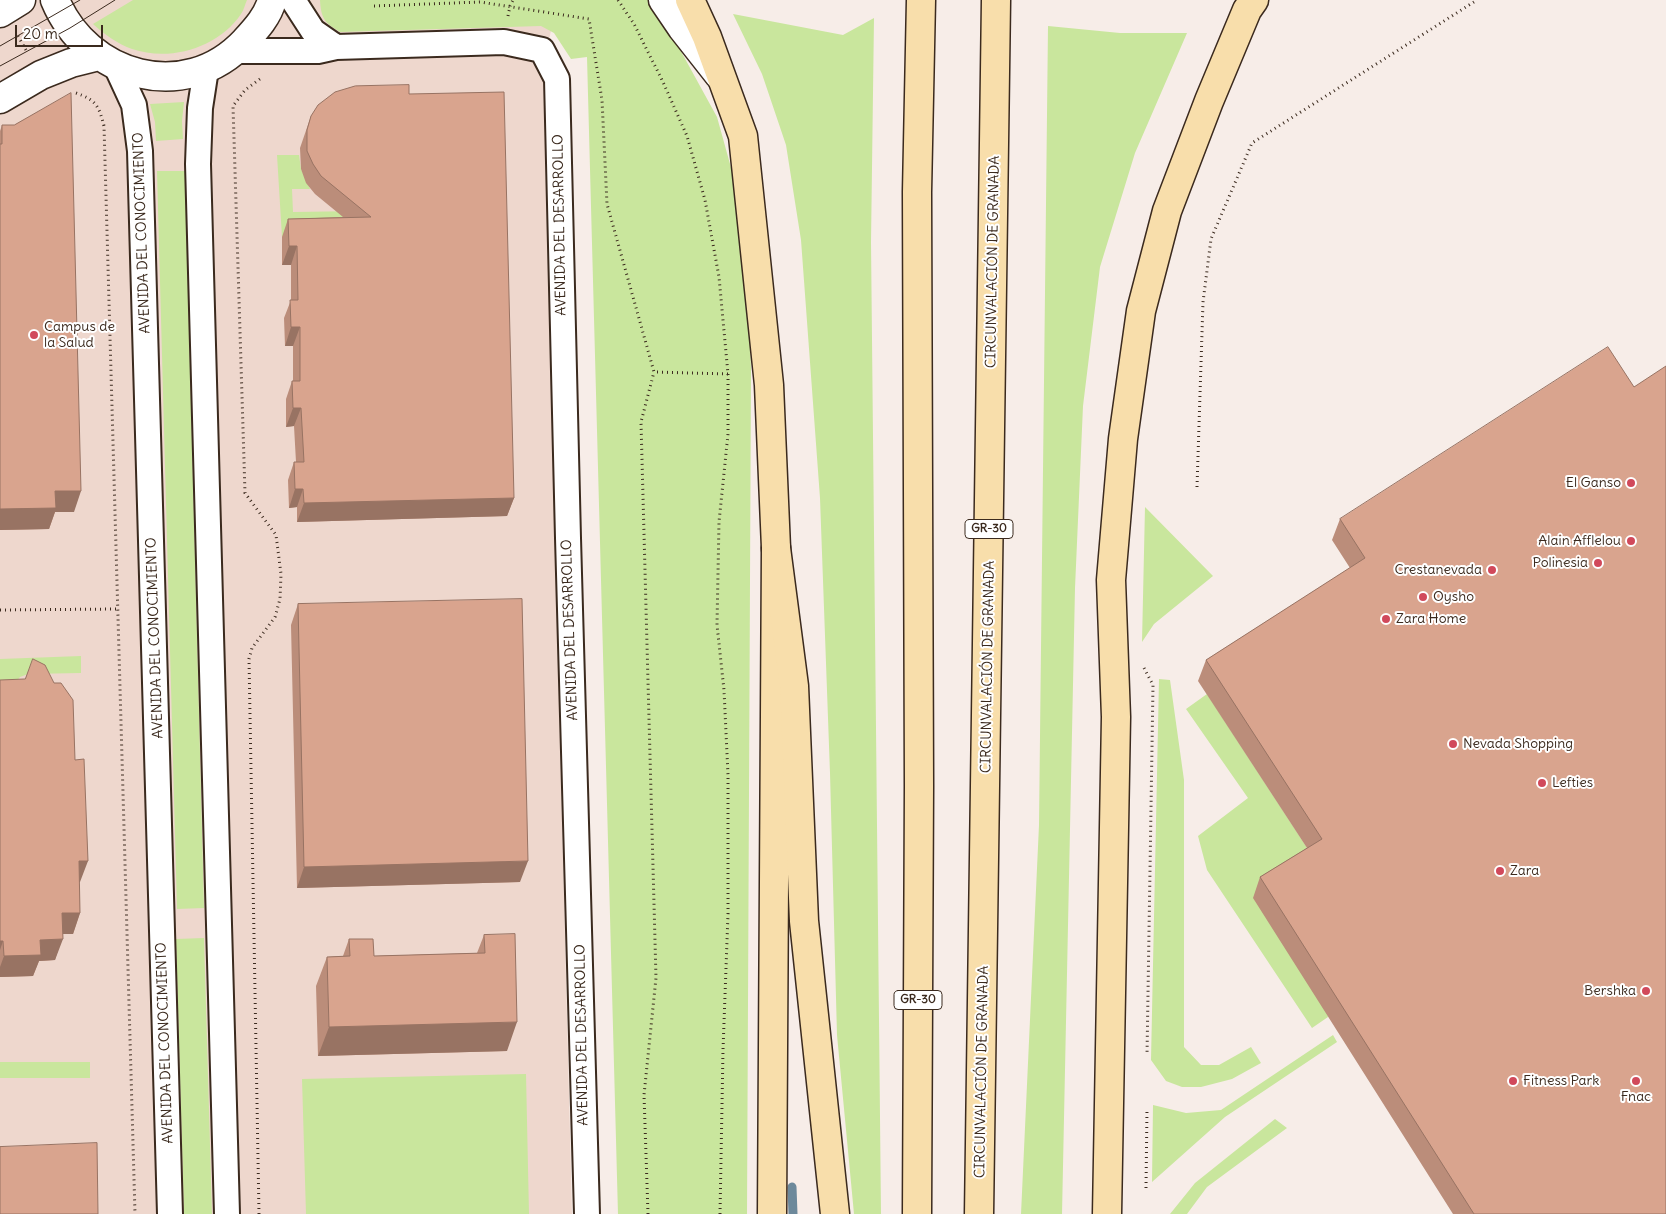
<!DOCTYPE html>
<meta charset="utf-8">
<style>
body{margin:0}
#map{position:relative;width:1666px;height:1214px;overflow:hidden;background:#f7ede8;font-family:Delius,sans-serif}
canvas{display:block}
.scale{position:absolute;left:15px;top:25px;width:88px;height:22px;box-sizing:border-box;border:2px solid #3b2a1e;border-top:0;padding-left:6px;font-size:15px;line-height:18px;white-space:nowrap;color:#3b2a1e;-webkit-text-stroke:4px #fff;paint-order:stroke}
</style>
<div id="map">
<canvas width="1666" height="1214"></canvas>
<div class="scale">20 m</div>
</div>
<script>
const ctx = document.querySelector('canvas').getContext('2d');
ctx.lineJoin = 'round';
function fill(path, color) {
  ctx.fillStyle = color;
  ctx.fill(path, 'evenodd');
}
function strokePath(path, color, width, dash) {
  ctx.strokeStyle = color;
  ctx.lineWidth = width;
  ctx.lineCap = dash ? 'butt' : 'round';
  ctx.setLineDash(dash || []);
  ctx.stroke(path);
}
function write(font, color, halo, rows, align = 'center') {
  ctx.font = font + ' Delius,sans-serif';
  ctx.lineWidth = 4;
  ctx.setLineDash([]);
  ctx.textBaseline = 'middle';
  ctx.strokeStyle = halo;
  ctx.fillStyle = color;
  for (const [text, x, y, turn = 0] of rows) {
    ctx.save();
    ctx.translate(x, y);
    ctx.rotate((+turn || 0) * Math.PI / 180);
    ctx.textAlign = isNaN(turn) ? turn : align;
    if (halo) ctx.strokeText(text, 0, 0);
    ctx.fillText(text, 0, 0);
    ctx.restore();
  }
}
fill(new Path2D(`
 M0,0H558L543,66L572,1214H0Z`), '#eed7cd');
fill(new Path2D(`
 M133,0H247C245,4 244,10 241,14C218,48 170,62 132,49C118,44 104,34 93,24Z
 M320,0H649L672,35L717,117L735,182L747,264L751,369L747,1214H618L587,57L571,59L554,33L541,26L340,32C325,23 321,19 320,0Z
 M733,14L843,35L874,18L871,242L881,1214H854L837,1035L830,773L820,498L801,240L786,145L762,74Z
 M1048,26L1120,33H1187L1135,153L1100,267L1083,406L1075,588L1062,1214H1021L1039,825Z
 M184,102L182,121L183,139L156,141L155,122L150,104Z
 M277,155H299L301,169L310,189H292L293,212L361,211L388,234L282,237Z
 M157,171H185L204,908L177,909Z
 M1145,507L1213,576L1154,624L1142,642Z
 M81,656V673L28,674L20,677L0,701V659Z
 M1159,679L1170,680L1184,780V1047L1201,1065H1219L1251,1047L1261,1063L1232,1079L1201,1087H1182L1166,1081L1151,1060Z
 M1207,694L1315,860L1328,1017L1312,1028L1207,870L1198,836L1248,798L1186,709Z
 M204,938L212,1214H184L176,939Z
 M1333,1035L1337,1042L1225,1117L1152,1182L1153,1105L1186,1113L1221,1110Z
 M0,1062H90V1078H0Z
 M526,1074L529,1214H306L302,1079Z
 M1275,1119L1287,1128L1207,1187L1187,1214H1170L1195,1183Z`), '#c9e69d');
strokePath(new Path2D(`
 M792,1187L793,1214`), '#6d899b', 9);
const street = new Path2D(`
 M293,0L313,31L336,47
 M236,51H318L336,47L504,42L542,50L557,79L568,538L587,1214
 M116,66L134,105L140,151L170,1214
 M206,69L200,108L198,164L227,1214`);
const secondary = new Path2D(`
 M55,0C87,77 185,105 245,41C256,29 268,16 272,0
 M663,0L682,28L719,75
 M0,13L21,0
 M0,99L41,75L71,63L99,56`);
const primary = new Path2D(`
 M690,0L707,37L743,136L769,385L776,548L772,1214
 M1107,1214L1116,717L1111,580L1123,439L1141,311L1167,211L1209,101L1247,10L1254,0`);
const highway = new Path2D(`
 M776,548L794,686L804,921L835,1214
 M917,1214L919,786L917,192L921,0
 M979,1214L996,0`);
strokePath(street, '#3b2a1e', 28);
strokePath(secondary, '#3b2a1e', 31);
strokePath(primary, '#3b2a1e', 31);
strokePath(highway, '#3b2a1e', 31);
strokePath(new Path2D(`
 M618,0L634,24L663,82L687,136L705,200L719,277L728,374V434L719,522L717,625L724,690L728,775V914L723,1050L720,1214
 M374,6L480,2L589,19L602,100L607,204L654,372L728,374
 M508,16L510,6L513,0
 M18,36L26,50
 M76,93C96,100 99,106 104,126L135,1214
 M1197,487L1203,302L1211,239L1252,143L1477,0
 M0,610L119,609
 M1144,668L1153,685L1147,1055
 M1146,1188L1147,1108
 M259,1214L249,659L252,648L275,617L280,599L281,574L276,535L245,493L233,106L245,90L260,79
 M648,1214L644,1095L656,978L641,422L654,372`), '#3b2a1e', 3, [1, 4]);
strokePath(street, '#fff', 24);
strokePath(secondary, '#fff', 28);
strokePath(primary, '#f8deab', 28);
strokePath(highway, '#f8deab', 28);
strokePath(new Path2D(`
 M0,46L80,0
 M0,66L70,28L115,0`), '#3b2a1e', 1);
fill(new Path2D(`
 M409,94L514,498L507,516L297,522V507L289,508L288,480L294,462H296L294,426L286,427V399L292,381H293V346H285L284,318L291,300V265H282V237L288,219L343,217L315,194L306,183L301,169L300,148L311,116Z
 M2,125L74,512H55L49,529L0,530V131Z
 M1634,387L1666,1214H1453L1253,898L1260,877L1307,848L1198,681L1206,660L1350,568L1332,540L1340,519Z
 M298,604L520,882L297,888L291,625Z
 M0,680L75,760L80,882H79L80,913L73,934H63L55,960L39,961L33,976L0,977Z
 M484,935L507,1051L318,1056L316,986L327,957L343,956L349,939L374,956L477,953Z`), '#bb8d7a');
fill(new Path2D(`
 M289,246H297L291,265H282Z
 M291,327H300L293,346H285Z
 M293,408H301L294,426L286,427Z
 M295,489H303L297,507L289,508Z
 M55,491H81L74,512H55L49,529L0,530V509Z
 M514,498L507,516L297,522L304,503Z
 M79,861H88L80,882H71Z
 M528,861L520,882L297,888L304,867Z
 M62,913H80L73,934H54Z
 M63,939L55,960L39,961L33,976L0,977V967L4,956L40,940Z
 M0,941H3L0,950Z
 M517,1022L507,1051L318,1056L329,1027Z`), '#987363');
const building = new Path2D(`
 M409,85V94L504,92L514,498L304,503L303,489H295L294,462H304L301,408H293L292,381H300V327H291L290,300H298L297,246H289L288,219L371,217L321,176L313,164L307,151V130L311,116L318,105L335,92L355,86Z
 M71,93L81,491H55L56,508L0,509V144H2V125H14Z
 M1608,347L1634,387L1666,366V1214H1474L1260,877L1322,839L1206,660L1365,558L1340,519Z
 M522,599L528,861L304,867L298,604Z
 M33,659L45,665L54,683H61L73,700L75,760L84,759L88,861H79L80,913H62L63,939L40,940L41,955L4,956L3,941H0V680L25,679Z
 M515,934L517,1022L329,1027L327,957L350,956L349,939H373L374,956L485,953L484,935Z
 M97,1143L98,1214H0V1147Z`);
fill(building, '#d9a48e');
strokePath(building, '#987363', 1);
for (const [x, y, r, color] of [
 [34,335,5,"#d1495b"],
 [1631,483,5,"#d1495b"],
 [1631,541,5,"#d1495b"],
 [1598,563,5,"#d1495b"],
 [1492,570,5,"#d1495b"],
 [1423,597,5,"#d1495b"],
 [1386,619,5,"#d1495b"],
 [1453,744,5,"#d1495b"],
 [1542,783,5,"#d1495b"],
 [1500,871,5,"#d1495b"],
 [1646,991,5,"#d1495b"],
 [1513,1081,5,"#d1495b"],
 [1636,1081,5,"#d1495b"]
]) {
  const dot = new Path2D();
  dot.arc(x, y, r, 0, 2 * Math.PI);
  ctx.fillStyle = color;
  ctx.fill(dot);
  strokePath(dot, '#fff', 2);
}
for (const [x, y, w] of [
 [989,529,48],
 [918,1000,48]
]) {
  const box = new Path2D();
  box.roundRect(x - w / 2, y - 9.5, w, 19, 4);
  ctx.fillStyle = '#fff';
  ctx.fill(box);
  strokePath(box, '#3b2a1e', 1);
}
write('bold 12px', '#3b2a1e', null, [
 ["GR-30",989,529],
 ["GR-30",918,1000]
]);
write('14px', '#3b2a1e', '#fff', [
 ["AVENIDA DEL DESARROLLO",560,225,-91],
 ["AVENIDA DEL CONOCIMIENTO",142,233,-92],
 ["CIRCUNVALACIÓN DE GRANADA",993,262,-89],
 ["AVENIDA DEL DESARROLLO",570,630,-92],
 ["AVENIDA DEL CONOCIMIENTO",155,638,-92],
 ["CIRCUNVALACIÓN DE GRANADA",988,667,-89],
 ["AVENIDA DEL DESARROLLO",582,1035,-91],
 ["AVENIDA DEL CONOCIMIENTO",165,1043,-92],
 ["CIRCUNVALACIÓN DE GRANADA",982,1072,-89]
]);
write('14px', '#3b2a1e', '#fff', [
 ["Campus de",44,327],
 ["la Salud",44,343],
 ["El Ganso",1621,483,"right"],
 ["Alain Afflelou",1621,541,"right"],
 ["Polinesia",1588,563,"right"],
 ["Crestanevada",1482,570,"right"],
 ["Oysho",1433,597],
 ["Zara Home",1396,619],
 ["Nevada Shopping",1463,744],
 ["Lefties",1552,783],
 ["Zara",1510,871],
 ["Bershka",1636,991,"right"],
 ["Fitness Park",1523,1081],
 ["Fnac",1636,1097,"center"]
], 'left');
</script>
